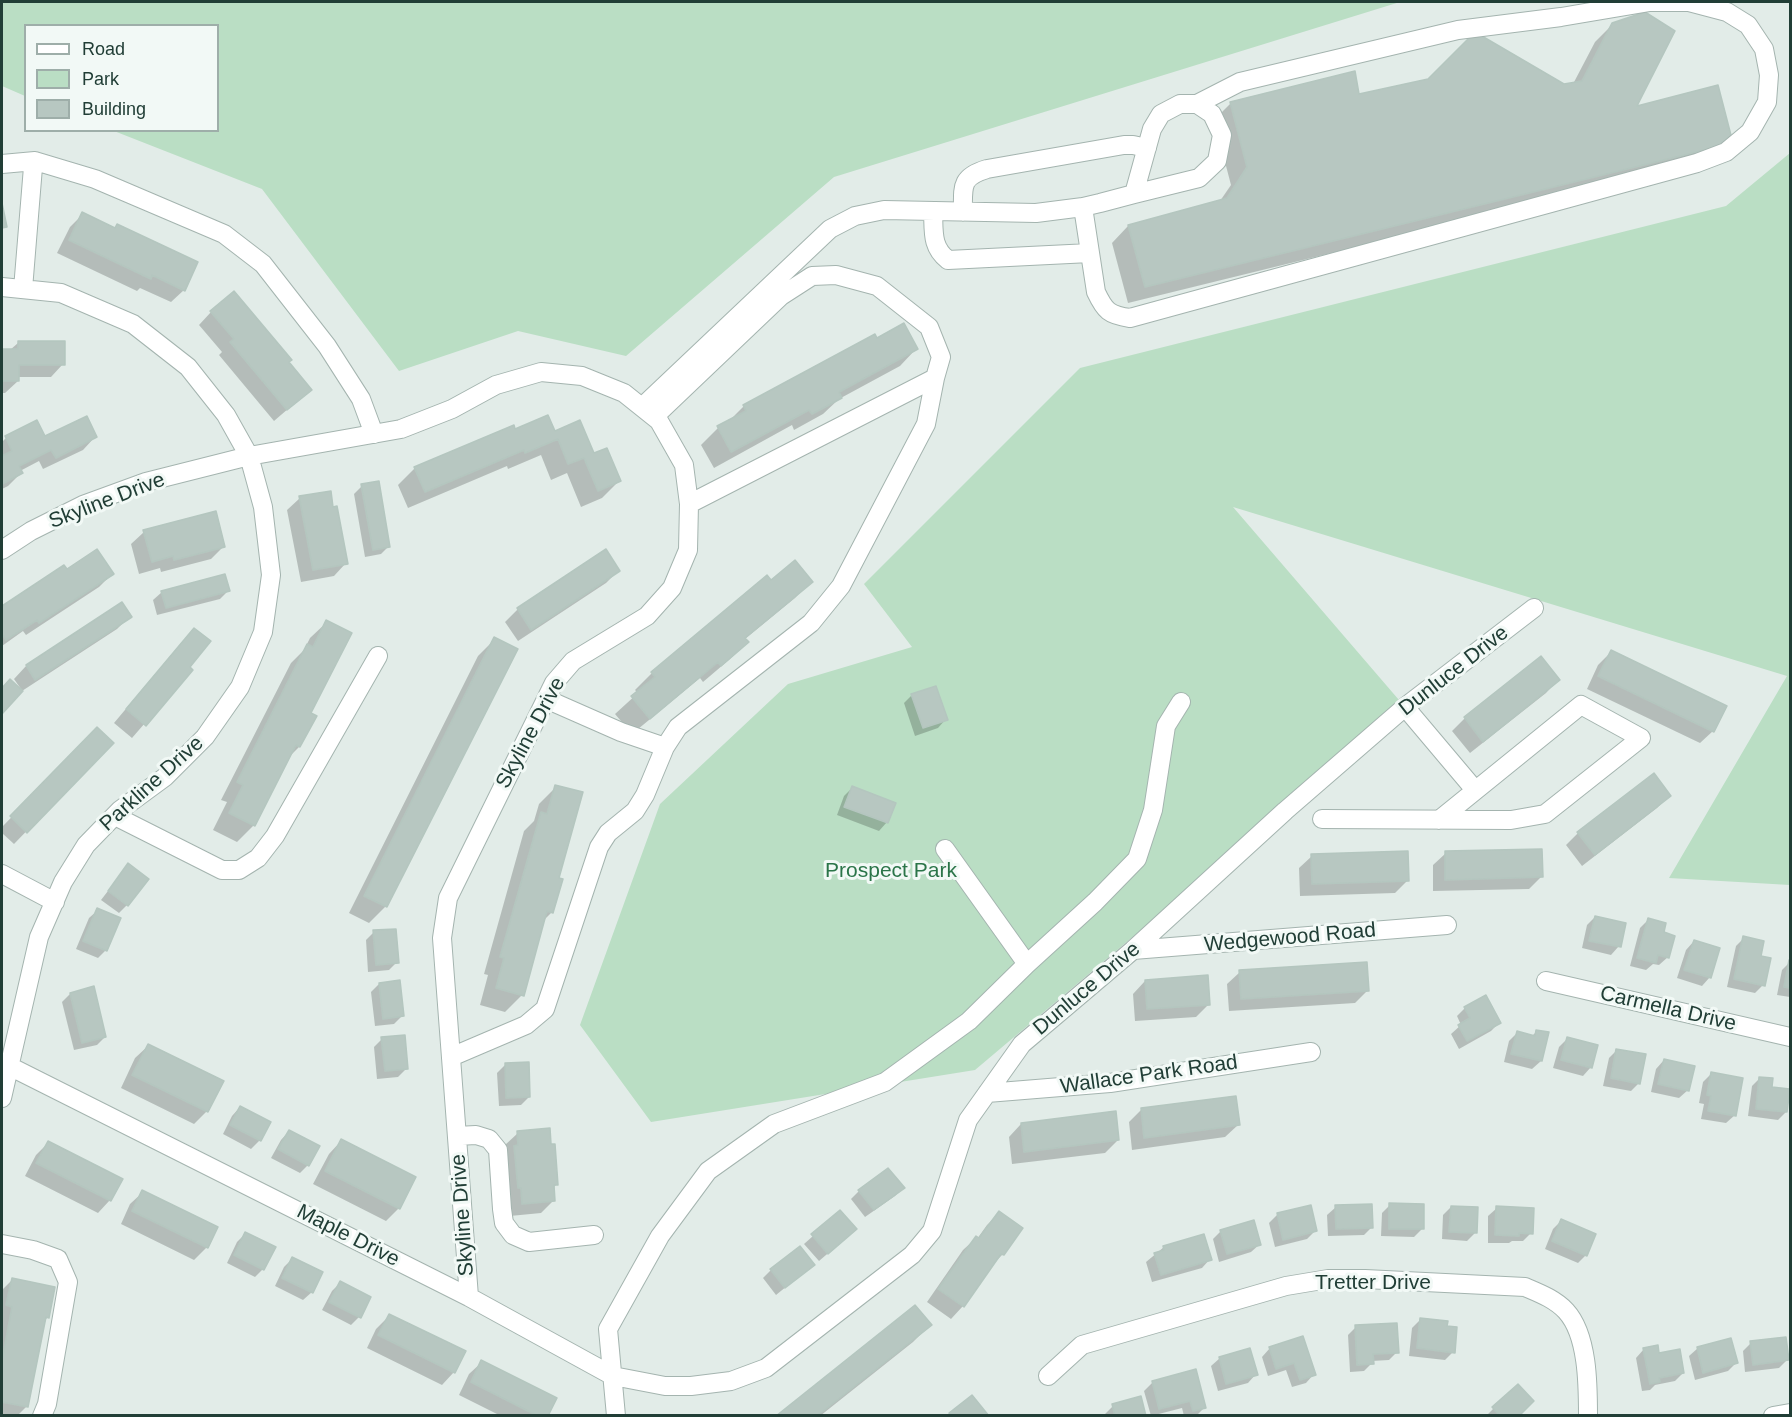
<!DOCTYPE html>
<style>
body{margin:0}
#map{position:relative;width:1792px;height:1417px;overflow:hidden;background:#e2ece8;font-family:Arial,sans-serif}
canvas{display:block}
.frame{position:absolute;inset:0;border:3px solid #213e36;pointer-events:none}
.legend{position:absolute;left:24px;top:24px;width:195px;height:108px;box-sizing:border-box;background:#f2f9f6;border:2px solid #9eaea9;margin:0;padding:8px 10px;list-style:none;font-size:18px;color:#213e36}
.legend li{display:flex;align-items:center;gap:12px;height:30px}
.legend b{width:30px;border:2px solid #9eaea9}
</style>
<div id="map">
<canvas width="1792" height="1417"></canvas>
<div class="frame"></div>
<ul class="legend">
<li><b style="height:8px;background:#fff"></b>Road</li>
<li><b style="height:16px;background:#badec4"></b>Park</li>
<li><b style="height:16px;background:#b7c7c1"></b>Building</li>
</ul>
</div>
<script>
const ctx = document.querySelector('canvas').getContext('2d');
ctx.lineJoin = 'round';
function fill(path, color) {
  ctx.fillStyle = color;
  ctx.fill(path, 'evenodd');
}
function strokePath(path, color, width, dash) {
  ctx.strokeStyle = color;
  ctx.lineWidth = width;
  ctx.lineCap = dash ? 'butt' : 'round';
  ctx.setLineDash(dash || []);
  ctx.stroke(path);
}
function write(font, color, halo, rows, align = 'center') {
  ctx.font = font + ' Arial,sans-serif';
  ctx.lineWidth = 6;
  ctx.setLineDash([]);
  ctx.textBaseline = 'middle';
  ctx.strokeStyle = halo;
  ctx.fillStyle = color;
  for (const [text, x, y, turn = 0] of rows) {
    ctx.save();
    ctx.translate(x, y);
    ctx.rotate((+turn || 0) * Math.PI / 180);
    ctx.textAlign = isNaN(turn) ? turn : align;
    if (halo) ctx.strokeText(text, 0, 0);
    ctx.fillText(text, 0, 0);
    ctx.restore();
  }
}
fill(new Path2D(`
 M2,2H1400L834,177L626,356L518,331L399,371L262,189L114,131L218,130V26H26L25,96L2,86Z
 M1790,153V885L1669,878L1787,676L1233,507L1405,707L975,1070L651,1122L580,1025L660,804L788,684L912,647L864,584L1080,368L1726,206Z`), '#badec4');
fill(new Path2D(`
 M1613,24L1634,109L1717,87L1714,159L1128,303L1112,243L1128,226L1220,201L1231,185L1214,120L1231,103L1573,84L1595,42Z
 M83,214L114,229L184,290L171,302L140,288L137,291L57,253L70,227Z
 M211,312L287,362L310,390L274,421L219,355L222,352L199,325Z
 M876,340L916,349L900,366L839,399L823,414L794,430L792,425L714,468L701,445L718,428L728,422L744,406Z
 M18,343L63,364L51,377H18V381L5,393H2V350H10Z
 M37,422L45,438L95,437L83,450L43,469L39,461L20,471L21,473L8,486L2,489V442L6,438Z
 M514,431L554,433L593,455L619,481L602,498L581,507L567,473L551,480L541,455L508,469L507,466L408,508L398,485L415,468Z
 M362,486L389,546L381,554L365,557L354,494Z
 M300,498L346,563L334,576L301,582L287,510Z
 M144,532L224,546L211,559L161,572L160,568L139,574L131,544Z
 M606,551L618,571L606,583L518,641L505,622L518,609Z
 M63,567L66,571L112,574L99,587L26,635L23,631L2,646V608Z
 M811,581L795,598L745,639L747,642L730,659L703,682L700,678L632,734L615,714L638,693L635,690L652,673L771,582Z
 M228,591L220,599L157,615L153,600L162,592Z
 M122,604L130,616L117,629L22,691L2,712V689L10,681L21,689L14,679L26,666Z
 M327,622L309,714L299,747L288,758L254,825L237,842L213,830L227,802L221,800L291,663L304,650L310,638Z
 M195,630L188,667L191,670L132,738L114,723L182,642Z
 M495,639L386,906L369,923L349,913L478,656Z
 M1611,652L1713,731L1700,743L1587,689L1598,665Z
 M1541,658L1558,680L1546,693L1470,753L1452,731L1465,718Z
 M912,695L946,719L938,728L915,736L904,703Z
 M97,729L112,743L14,844L2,833V827Z
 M556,787L557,879L552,912L543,921L522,995L505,1012L480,1005L488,975L484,974L524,831L534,821L539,804Z
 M852,788L887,822L879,831L837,815L844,796Z
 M1669,796L1657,808L1582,866L1566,845L1578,833Z
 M1446,853L1541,877L1529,889L1433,891V865Z
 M1312,856L1407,881L1395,893L1300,896L1299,868Z
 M128,865L127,905L119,913L101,900Z
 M98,910L106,950L98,958L76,949L89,918Z
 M1595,917L1619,946L1611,955L1582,948L1587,925Z
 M1648,920L1662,933L1668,957L1659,965L1653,964L1646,970L1630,966L1640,928Z
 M374,932L397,962L389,970L368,972L366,940Z
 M1744,938L1759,957L1763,985L1755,993L1727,987L1736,946Z
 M1694,941L1710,977L1702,986L1677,978L1686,950Z
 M1790,962V997L1777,995L1782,970Z
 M1240,972L1367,991L1355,1003L1229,1011L1227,984Z
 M1145,981L1209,1004L1196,1017L1135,1021L1133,994Z
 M379,984L402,1016L394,1024L375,1026L371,992Z
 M70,994L105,1037L97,1045L74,1050L62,1002Z
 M1465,1008L1499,1023L1491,1031L1459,1049L1451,1034L1461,1025L1457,1016Z
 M1537,1031L1547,1034L1541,1061L1532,1069L1504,1062L1509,1041L1517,1033L1532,1036Z
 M382,1039L406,1069L398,1077L377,1079L374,1047Z
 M1567,1039L1591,1067L1583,1076L1553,1068L1559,1047Z
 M148,1046L207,1111L194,1124L121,1088L135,1058Z
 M1617,1050L1639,1083L1631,1091L1603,1086L1609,1058Z
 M1664,1060L1688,1090L1679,1098L1651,1092L1656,1069Z
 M505,1065L529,1097L521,1105L499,1106L497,1073Z
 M1711,1074L1735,1115L1726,1123L1701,1119L1704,1104L1699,1103L1703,1082Z
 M1760,1078L1770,1089L1786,1112L1778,1120L1748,1116L1752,1086Z
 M240,1107L269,1122L259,1141L251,1149L223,1134L232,1116Z
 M1141,1110L1238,1125L1225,1137L1132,1150L1129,1122Z
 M1021,1124L1118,1140L1105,1153L1012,1164L1009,1137Z
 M289,1131L308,1165L300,1173L271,1158L281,1140Z
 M518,1133L557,1184L553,1188L554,1200L541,1213L510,1216L505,1145Z
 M341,1141L399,1208L386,1221L313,1184L329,1154Z
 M48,1143L110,1200L98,1213L25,1176L36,1155Z
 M888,1170L903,1188L895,1196L865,1217L851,1199L859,1191Z
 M143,1192L216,1228L207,1247L194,1260L121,1224L130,1204Z
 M1390,1205L1422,1229L1414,1237L1381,1236L1382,1213Z
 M1310,1206L1316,1230L1307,1239L1275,1247L1269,1223L1277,1215Z
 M1336,1207L1372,1227L1364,1235L1328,1236L1327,1215Z
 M1451,1207L1475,1233L1467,1241L1442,1239L1443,1215Z
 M1497,1208L1531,1233L1523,1241H1512L1509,1243H1488V1216Z
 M840,1212L847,1237L819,1261L804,1244Z
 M999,1213L1003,1254L990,1267L963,1306L951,1319L927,1302L963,1250L976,1238L977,1239L987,1225Z
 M1561,1221L1586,1255L1578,1263L1545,1249L1553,1229Z
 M1221,1231L1260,1244L1251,1252L1219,1262L1213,1239Z
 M245,1234L263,1269L255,1277L227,1263L237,1242Z
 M1164,1247L1210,1259L1202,1268L1152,1282L1146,1262Z
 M292,1259L312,1292L303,1300L275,1286L284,1267Z
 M813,1265L776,1295L763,1278L771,1270Z
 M12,1280L48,1317L44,1321L27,1406L17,1416H2V1290Z
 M340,1283L359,1317L351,1325L322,1310L332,1291Z
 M389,1316L454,1372L442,1385L367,1348L376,1329Z
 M1420,1320L1453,1352L1445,1360L1409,1356L1412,1328Z
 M930,1325L913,1342L820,1416H778Z
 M1356,1327L1397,1352L1389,1360L1372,1361V1363L1364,1371L1350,1372L1348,1335Z
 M1751,1343L1787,1360L1779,1368L1745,1372L1743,1351Z
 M1270,1348L1314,1374L1306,1383L1292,1387L1286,1370L1268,1376L1262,1357Z
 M1698,1348L1736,1363L1728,1371L1695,1380L1689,1356Z
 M1644,1349L1658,1355L1683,1373L1675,1381L1655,1385L1650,1390L1642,1391L1636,1358Z
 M1220,1358L1256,1374L1248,1383L1218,1391L1211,1366Z
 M482,1362L547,1416H501L459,1395L469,1374Z
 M1153,1382L1205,1407L1196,1416H1184L1182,1408L1151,1416L1144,1391Z
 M1518,1386V1416H1486L1493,1409Z
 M1113,1406L1145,1416H1103Z`), '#0003');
const building = new Path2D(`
 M1645,12L1675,31L1637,106L1718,85L1733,143L1145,287L1128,225L1227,198L1247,167L1230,102L1355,71L1359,94L1428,79L1475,32L1564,84L1582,81L1612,23Z
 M2,203L7,227L2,228Z
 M82,212L115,228L117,224L198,262L185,291L152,275L151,279L69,240Z
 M234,291L292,360L289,362L312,390L287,410L230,342L234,339L210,311Z
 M904,323L918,349L839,392L842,398L812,414L809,410L731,452L717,426L746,411L743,405L875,334L877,338Z
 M18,341H65V365H19V381H2V349H18Z
 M548,415L555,431L580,420L594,453L607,448L621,481L598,491L584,458L568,464L558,439L525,453L524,450L425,492L414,467L514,425L515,429Z
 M87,416L97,437L56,458L51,450L19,466L23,473L2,484V456L12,451L5,436L37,420L45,436Z
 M379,481L390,547L373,550L361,484Z
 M331,491L333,507L337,506L348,564L313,570L299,496Z
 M216,511L225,547L174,560L173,556L152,562L143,530Z
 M97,549L114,574L39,623L37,620L6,640L2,634V606L64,565L67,569Z
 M606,549L620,571L531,630L517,608Z
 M795,560L813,582L745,638L749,642L721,666L718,662L650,719L631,696L655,677L651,672L767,575L771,580Z
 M225,574L230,591L166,608L161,591Z
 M122,602L132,617L35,680L26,665Z
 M326,620L352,633L311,713L317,716L300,747L296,745L255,826L229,813L243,785L237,782L307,644L313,647Z
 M194,628L211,641L190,667L193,670L146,726L126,709Z
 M494,637L518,649L387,907L364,896Z
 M1611,650L1727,706L1714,732L1598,676Z
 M1541,656L1560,680L1483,742L1464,717Z
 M10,679L23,691L2,714V688Z
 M936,686L948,720L923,728L911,694Z
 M97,727L114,743L27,833L10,816Z
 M1654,773L1671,796L1595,855L1577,832Z
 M555,785L583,792L559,878L563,879L553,913L547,911L524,996L496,988L504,958L500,957L541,812L547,814Z
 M852,786L896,803L888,823L844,807Z
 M1542,849L1543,877L1445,880V851Z
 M1408,851L1409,881L1312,884L1311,854Z
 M128,863L149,879L128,906L108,891Z
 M97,908L121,918L107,951L83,941Z
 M1595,916L1626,923L1621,947L1589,941Z
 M1648,918L1666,923L1664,932L1675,936L1669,958L1658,955L1656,963L1637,958Z
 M396,929L399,963L376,965L373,930Z
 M1743,936L1764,941L1761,956L1771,958L1765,986L1734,979Z
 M1694,940L1720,948L1711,978L1684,970Z
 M1789,960L1790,961V988L1784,987Z
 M1367,962L1369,991L1241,999L1239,970Z
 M1208,975L1210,1005L1147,1009L1145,980Z
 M400,980L404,1016L383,1019L379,983Z
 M94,986L106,1037L82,1043L70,993Z
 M1486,995L1501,1023L1467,1041L1458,1025L1470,1018L1464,1007Z
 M1536,1030L1549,1032L1542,1061L1511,1054L1517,1031L1535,1036Z
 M405,1035L408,1069L385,1071L381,1037Z
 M1567,1037L1598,1045L1592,1068L1561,1060Z
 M148,1044L224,1081L208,1112L132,1075Z
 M1616,1049L1646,1054L1640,1084L1611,1078Z
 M1664,1059L1695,1066L1689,1091L1658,1084Z
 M529,1062L530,1097L506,1098L505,1063Z
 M1711,1072L1743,1078L1736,1116L1708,1111L1711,1096L1707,1095Z
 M1759,1077L1773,1078L1772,1087L1790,1089L1787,1112L1756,1109Z
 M1236,1096L1240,1125L1144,1138L1141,1108Z
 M240,1106L271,1122L261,1141L230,1125Z
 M1116,1111L1119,1140L1024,1152L1021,1123Z
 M550,1128L551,1144H555L558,1185H554L555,1201L522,1204L521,1188H518L514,1146L518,1145L517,1131Z
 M289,1130L320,1146L309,1166L278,1149Z
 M341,1139L416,1177L400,1209L325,1171Z
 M48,1141L123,1179L111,1201L36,1163Z
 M888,1168L905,1188L874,1210L858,1190Z
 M142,1190L218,1227L208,1248L132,1211Z
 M1389,1203L1424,1204V1229H1389Z
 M1372,1204L1373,1228L1336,1229L1335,1205Z
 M1311,1205L1317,1231L1283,1240L1277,1213Z
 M1451,1206L1478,1207L1477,1233L1449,1232Z
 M1496,1206L1534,1208L1533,1234L1519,1233V1236L1495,1235Z
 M840,1210L857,1229L828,1254L811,1234Z
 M999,1211L1023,1228L1004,1255L1001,1254L964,1307L938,1289L976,1236L979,1238Z
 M1561,1219L1596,1234L1587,1256L1552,1241Z
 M1254,1220L1261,1245L1227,1254L1220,1230Z
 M245,1232L276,1247L264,1270L234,1255Z
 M1204,1234L1212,1260L1161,1275L1154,1253L1164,1250L1163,1246Z
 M800,1246L815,1265L785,1288L770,1269Z
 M292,1257L323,1272L313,1293L282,1278Z
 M12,1278L55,1287L49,1318L46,1317L28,1407L2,1402V1361L12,1307L6,1305Z
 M340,1281L371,1297L361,1318L329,1302Z
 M915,1305L932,1325L817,1416H776Z
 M389,1314L466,1351L455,1373L378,1335Z
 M1420,1318L1448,1321L1447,1326L1457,1327L1455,1353L1417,1348Z
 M1397,1323L1399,1353L1373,1354L1374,1364L1357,1365L1355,1325Z
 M1303,1336L1316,1375L1300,1380L1294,1363L1276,1369L1269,1347Z
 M1786,1337L1789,1360L1753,1365L1750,1341Z
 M1731,1338L1738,1363L1703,1373L1697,1347Z
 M1658,1345L1659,1353L1680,1349L1684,1373L1659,1378L1660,1382L1650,1384L1643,1348Z
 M1250,1348L1258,1375L1226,1384L1219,1357Z
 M481,1360L557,1398L548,1416H538L471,1382Z
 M1196,1369L1206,1408L1193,1411L1190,1401L1159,1409L1152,1381Z
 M1518,1384L1534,1401L1519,1416H1500L1492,1407Z
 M972,1395L989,1416H951L949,1413Z
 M1141,1396L1146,1416H1115L1112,1404Z`);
fill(building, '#b7c7c1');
strokePath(building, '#b4c6bf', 1.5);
const minor = new Path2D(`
 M2,164L35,161L95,179L224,234L263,264L327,346L361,399L374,434
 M1083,207L1096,292C1105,311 1109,315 1130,318L1697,163L1726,152L1750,132L1767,102L1769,75L1764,49L1748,25L1727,12L1689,2H1650L1561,17L1458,30L1240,82L1197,104
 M933,211C934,231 931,247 948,260L1090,253
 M963,212C963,187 960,177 987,169L1124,145H1133L1147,148
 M2,287L61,293L133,324L188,367L226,415L249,456L263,507L271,575L263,632L240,687L205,737L165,777L120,810L86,845L63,882L39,937L2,1098
 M23,289L33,167L35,161
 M642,407L830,229L855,216L884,210L1036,213L1083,207L1100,203L1134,194L1199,178L1217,161L1222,135L1212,114L1197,104H1180L1161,114L1152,129L1134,194
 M654,417L781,296L812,276L836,275L877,286L929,327L941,357L935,378L689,504
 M2,550L31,531L83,505L146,482L249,456L401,429L452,409L496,385L541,372L582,376L624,393L659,421L684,465L689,504L688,550L672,588L647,616L573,661L554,683L448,898L442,938L469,1297
 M546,699L621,732L665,747L678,727L811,623L841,586L926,424L935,378
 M1405,707L1475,790
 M115,816L222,870H239L258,858L275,836L378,656
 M1322,819L1511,820L1545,814L1641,738L1581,705L1439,820
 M2,874L55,902
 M1133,950L1447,925
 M1027,964L1095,902L1137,859L1153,810L1166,726L1181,702
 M1546,981L1790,1037
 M451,1057L526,1025L545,1009L599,847L608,833L635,811L645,795L665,747
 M9,1066L469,1297L613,1376L665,1386H691L731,1381L766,1368L912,1255L932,1231L968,1120L1022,1044L1133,950L1285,811L1405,707L1534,608
 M987,1093L1110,1083L1311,1052
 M457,1136L476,1135L489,1139L498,1150L502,1209L504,1223L513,1235L529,1242L594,1235
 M2,1244L33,1250L58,1259L68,1282L47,1404L42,1416
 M1048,1376L1082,1345L1286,1286L1328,1279H1365L1525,1287C1539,1293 1555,1299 1566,1311C1588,1335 1588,1385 1588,1416
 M616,1416L608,1329L660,1236L708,1171L774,1124L885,1082L969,1021L1027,964L945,849
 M1773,1416L1790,1413`);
strokePath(minor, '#a4b4af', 20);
strokePath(minor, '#fff', 18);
write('21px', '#213e36', '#f2f9f6', [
 ["Skyline Drive",107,501,-21],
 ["Dunluce Drive",1454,671,-38],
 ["Skyline Drive",531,733,-62],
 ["Parkline Drive",152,784,-42],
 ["Wedgewood Road",1290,938,-5],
 ["Dunluce Drive",1087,989,-40],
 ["Carmella Drive",1668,1009,13],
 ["Wallace Park Road",1149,1075,-8],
 ["Skyline Drive",463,1215,-94],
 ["Maple Drive",348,1236,27],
 ["Tretter Drive",1373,1283]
]);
write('21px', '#2b7549', '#f2f9f6', [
 ["Prospect Park",891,871]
]);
</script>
